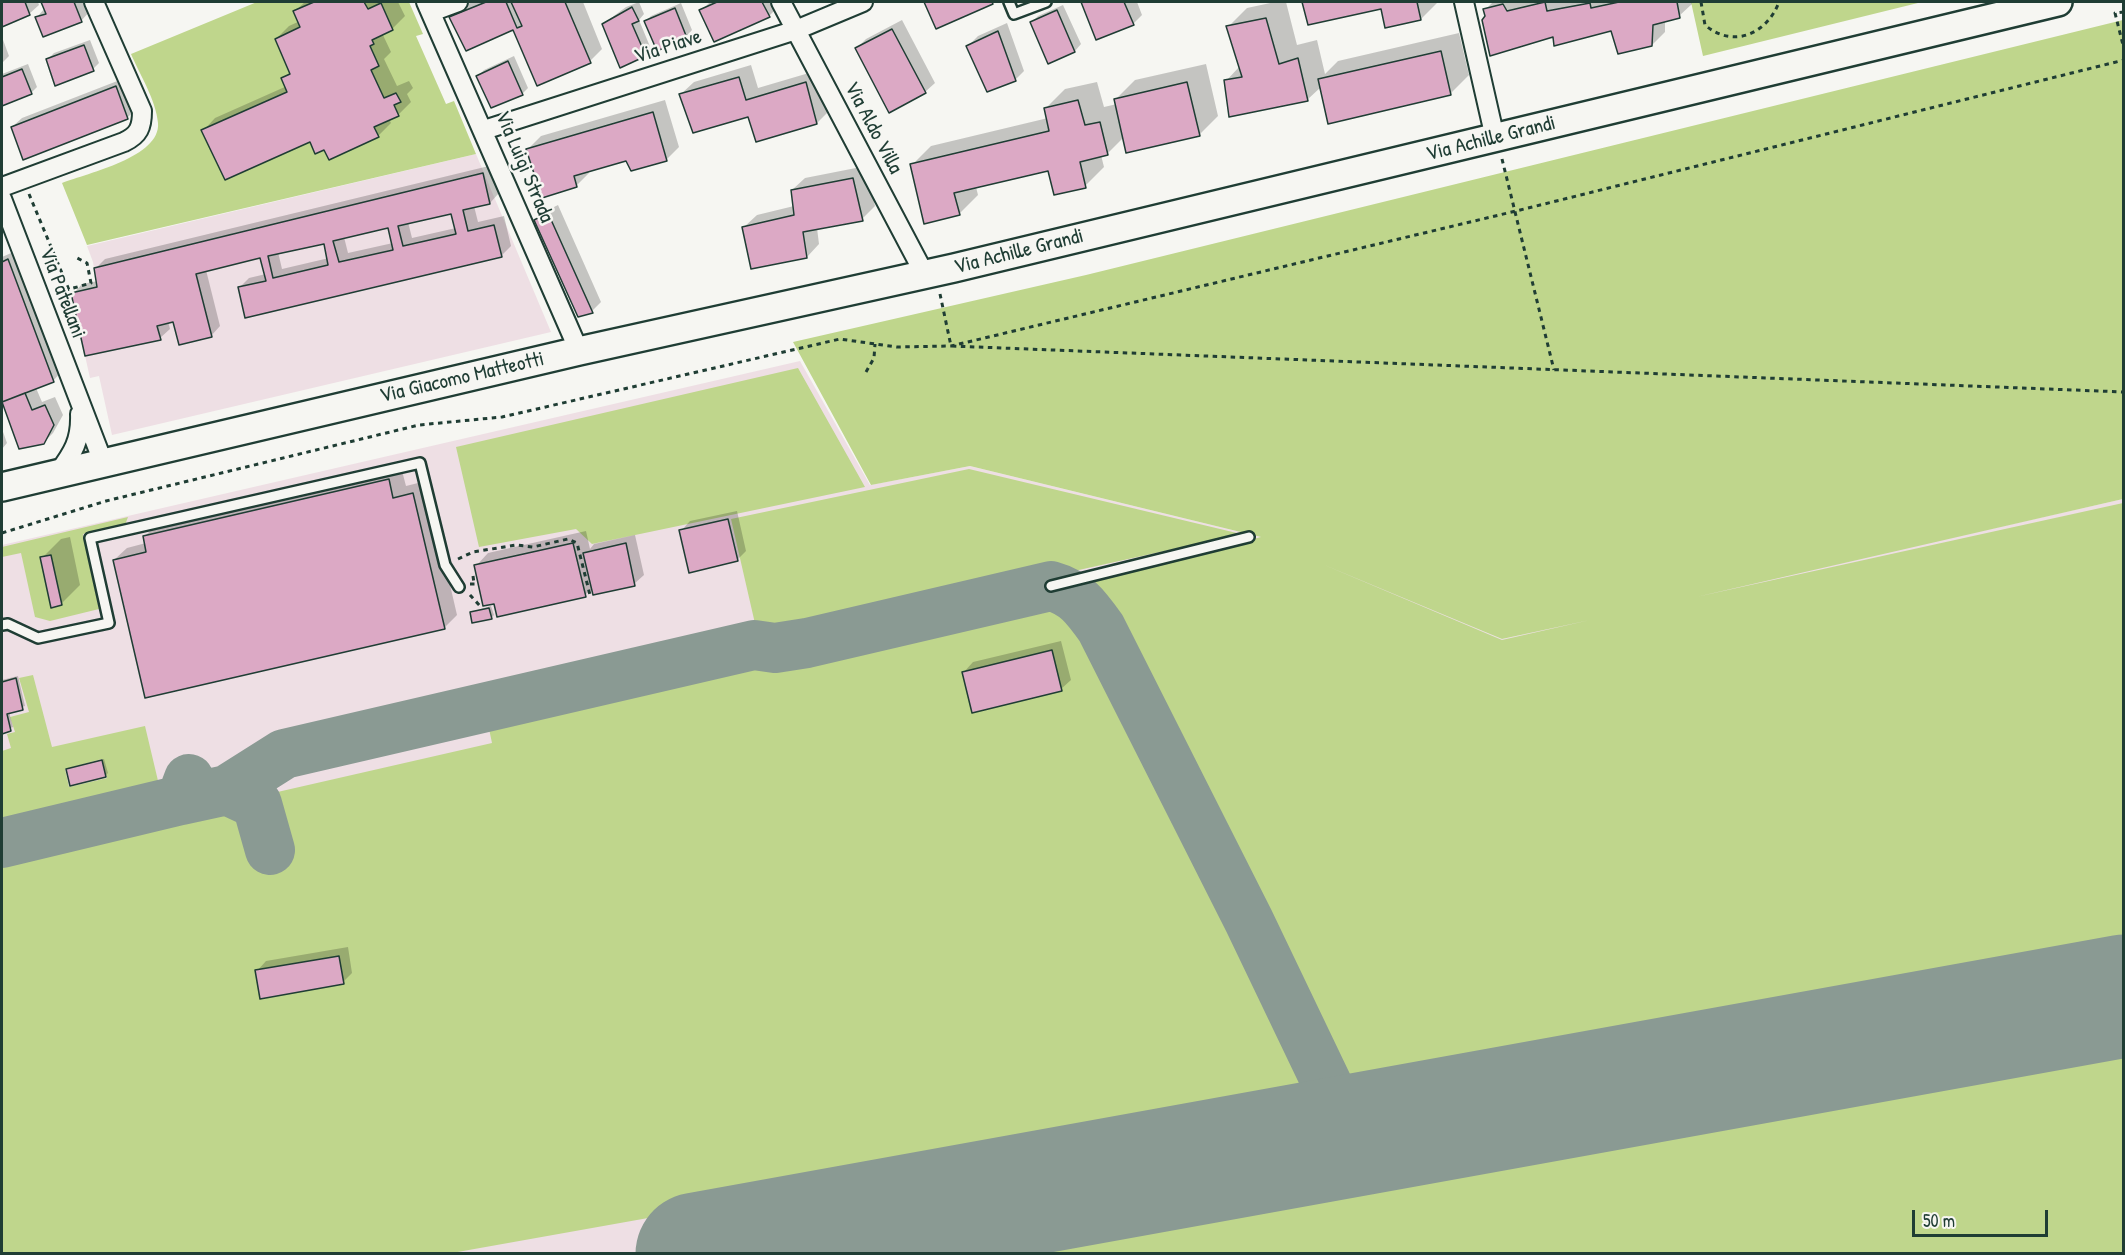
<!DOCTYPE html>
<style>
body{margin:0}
#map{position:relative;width:2125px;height:1255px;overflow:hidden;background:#f6f6f2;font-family:"Patrick Hand",sans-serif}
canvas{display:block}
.frame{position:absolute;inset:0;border:3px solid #1f3d34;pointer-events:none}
.scale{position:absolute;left:1912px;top:1210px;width:136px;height:27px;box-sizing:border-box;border:3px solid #1f3d34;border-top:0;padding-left:8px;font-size:18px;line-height:21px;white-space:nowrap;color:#1f3d34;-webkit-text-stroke:4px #f6f6f2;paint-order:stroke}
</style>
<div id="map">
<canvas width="2125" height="1255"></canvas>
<div class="frame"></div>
<div class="scale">50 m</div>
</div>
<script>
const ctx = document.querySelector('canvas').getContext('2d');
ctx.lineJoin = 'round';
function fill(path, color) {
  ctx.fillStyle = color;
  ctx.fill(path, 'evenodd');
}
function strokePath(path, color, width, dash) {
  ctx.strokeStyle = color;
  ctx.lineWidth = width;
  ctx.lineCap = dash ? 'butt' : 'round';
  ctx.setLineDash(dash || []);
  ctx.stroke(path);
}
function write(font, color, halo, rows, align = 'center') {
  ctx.font = font + ' "Patrick Hand",sans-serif';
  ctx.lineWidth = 5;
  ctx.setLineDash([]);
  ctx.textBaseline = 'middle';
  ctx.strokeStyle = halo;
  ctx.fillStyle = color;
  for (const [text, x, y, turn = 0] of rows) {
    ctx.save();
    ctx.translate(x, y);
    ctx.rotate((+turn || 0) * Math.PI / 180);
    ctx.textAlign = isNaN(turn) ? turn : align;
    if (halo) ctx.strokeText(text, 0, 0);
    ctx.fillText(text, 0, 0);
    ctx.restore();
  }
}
fill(new Path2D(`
 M476,154L551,332L112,435L99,376L90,378L71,293L97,287L93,262L87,246Z
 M800,361L870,485L970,466L1261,537L1502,639L2123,499V1253H2V545Z`), '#eedfe4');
fill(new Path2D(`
 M257,2H409L423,34L416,36L446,104L454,101L476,154L87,245L62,183C88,173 161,157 158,123C156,100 140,75 131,54Z
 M1691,2H1922L1703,56Z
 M2123,20V499L1696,597L2123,503V951L1347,1093L1091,581L1261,537L970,466L871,485L793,342L1086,275ZM1322,564L1502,639L1590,620L1502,640Z
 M798,368L865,487L592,544L576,529L479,547L456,447Z
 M969,469L1241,534L759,641L731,519Z
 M128,517L125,525L83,534L99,609L50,621L35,617L21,553L2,557V547Z
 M1051,595L1070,605L1117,676L1286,1013L1278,1018L1315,1099L452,1253H2V865L263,803L260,796L492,743L488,724L757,665Z
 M33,675L52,747L145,726L159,785L2,823V751L11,748L7,734L15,732L10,717L29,712L19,678ZM102,759L107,778L69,787L65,769Z
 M2123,1037V1253H931Z`), '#bfd68c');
fill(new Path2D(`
 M2,2H38L39,5L29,14L2,25Z
 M42,2H87L90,11L81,21L37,17L45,8Z
 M305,2H398L405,16L392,29L382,33L391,52L384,59L397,86L409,81L413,88L407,94L411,102L398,115L389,119L391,123L378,136L324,148L311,140L203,131L215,118L287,86L283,79L290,72L276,39L289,26L300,21L295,11Z
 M471,2H583L602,49L590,61L514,28L451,17Z
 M639,2L644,14L639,20L651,49L645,55L603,24L626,7Z
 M710,2H776L778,7L769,16L701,11Z
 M925,2H993L936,27Z
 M1082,2H1137L1142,15L1133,24L1097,38Z
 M1275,2H1286L1297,45L1317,40L1325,74L1338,61L1459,33L1469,75L1450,94L1321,87L1307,100L1226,81L1240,66L1228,27L1247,8Z
 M1304,2H1438L1421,19L1382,7L1309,24Z
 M1493,2H1691L1692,4L1679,16L1665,20V32L1652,45L1613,29L1554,35L1486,16L1485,10Z
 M681,3L692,30L686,37L645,22L651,16Z
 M1063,5L1081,44L1075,51L1049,62L1032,22L1038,16Z
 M902,20L935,83L925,92L857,48L866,39Z
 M1007,23L1024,71L1015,80L968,46L978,36Z
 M2,37L9,56L2,63Z
 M90,40L99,63L93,69L48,59L54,53Z
 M514,56L528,88L522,94L478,76L484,70Z
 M28,64L37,87L31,93L2,105V74Z
 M1206,64L1218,116L1199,135L1124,137L1107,154L1101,155L1104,167L1085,186L1050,169L976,187L978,195L959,214L912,165L931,146L1048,118L1046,108L1065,89L1097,82L1104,107L1117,104L1116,99L1135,80Z
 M751,65L758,88L819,70L830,110L817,123L749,116L681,94L694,82Z
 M125,78L137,108L127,118L12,127L22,118Z
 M665,100L679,147L666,160L627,159L588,171L589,173L576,186L528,149L541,136Z
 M493,165L499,193L490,203L474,206L478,222L504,216L511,246L501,256L240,287L249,278L266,274L261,256L206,270L220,326L211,336L174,320L168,321L170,329L160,338L73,294L82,284L98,281L95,269L105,259ZM452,212L456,228L412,238L408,222ZM389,226L393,243L348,253L344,237ZM325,242L329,258L282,269L278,252Z
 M866,166L875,206L862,219L817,228L819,244L807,257L744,227L757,215L794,206L792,190L805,178Z
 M558,205L601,302L592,311L536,220L546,211Z
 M18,250L62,371L53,381L36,388L42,402L55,397L63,415L53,433L43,443L20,448L2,400V257Z
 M2,429L7,443L2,449Z
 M401,467L406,486L426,481L457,615L444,628L114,560L127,548L146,543L144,537L157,524Z
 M737,511L746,551L737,560L681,531L690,521Z
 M586,531L590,549L594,544L635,535L644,575L634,584L593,588L585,595L495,602L476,566L488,553Z
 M70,537L80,585L61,604L42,558L61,539Z
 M491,606L494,615L491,618L471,612Z
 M1061,641L1071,680L1061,689L964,672L973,662Z
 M18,676L25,706L9,712L13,727L2,732V680Z
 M104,759L108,773L105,776L68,769Z
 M348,947L352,973L343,982L257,971L266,961Z`), '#0003');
strokePath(new Path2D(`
 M227,790L257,804L270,850
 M181,800L227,790L284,754L754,645L775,648L807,643L1051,586C1076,593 1086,607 1101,628L1249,921L1352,1136
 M2,843L181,800L189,779`), '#8a9a93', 50);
strokePath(new Path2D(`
 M697,1254L2124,996`), '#8a9a93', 123);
const building = new Path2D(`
 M2,2H25L30,15L2,27Z
 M41,2H74L82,22L43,37L35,17L46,14Z
 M314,2H364L368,9L381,3L393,30L372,40L374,44L370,46L379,66L371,70L384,98L396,93L401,102L394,105L399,116L374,127L379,137L329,160L324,150L315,154L310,142L225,180L201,130L287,92L281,78L290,74L275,39L300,27L293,11Z
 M486,2H506L517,28L522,26L511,2H565L591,63L537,86L513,30L466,51L449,17Z
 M717,2H762L770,17L714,42L699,10Z
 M924,2H992L993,4L936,29Z
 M1081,2H1124L1134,25L1096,40Z
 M1302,2H1417L1421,20L1385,28L1381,9L1308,25Z
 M1545,2L1547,11L1590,3L1591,8L1619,2H1677L1680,18L1653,25L1652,46L1618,54L1611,31L1554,46L1553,37L1490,56L1482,20L1485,16L1483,9L1503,4L1507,11Z
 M632,7L639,21L632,24L646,56L620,68L602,24Z
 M675,8L687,38L657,51L644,21Z
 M1057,10L1075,52L1048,64L1030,22Z
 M1266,18L1279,64L1298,58L1308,101L1229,117L1224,80L1242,77L1226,26Z
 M892,29L926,93L889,113L855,48Z
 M998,31L1016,81L987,92L966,46Z
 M84,45L94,71L55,86L46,59Z
 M1441,51L1451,95L1328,124L1318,79Z
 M508,61L523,95L491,108L476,76Z
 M22,69L32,94L2,106V77Z
 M739,77L746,100L806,82L817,124L756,142L748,117L693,133L679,94Z
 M1187,82L1200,136L1126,153L1114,99Z
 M116,86L128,119L23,160L11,127Z
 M1078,100L1085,125L1100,122L1108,155L1080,162L1086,188L1054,195L1048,171L954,193L960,215L924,224L910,164L1049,131L1044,108Z
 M653,112L667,161L631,171L626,161L574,176L577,187L542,198L526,149Z
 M483,173L490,204L463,210L468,231L494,225L502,257L245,318L238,287L266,281L260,258L196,274L212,337L179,345L173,322L157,326L161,340L85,356L71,293L97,287L94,268ZM451,214L456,234L403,246L398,226ZM388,228L393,250L339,262L333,241ZM324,244L328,265L273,278L268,256Z
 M853,178L863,221L803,232L807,258L751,269L742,227L794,215L791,190Z
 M548,213L593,313L578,317L534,220Z
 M8,259L54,382L2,402V262Z
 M25,393L32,410L45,405L54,425L44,444L19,449L2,402Z
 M389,479L393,498L413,493L445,629L145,698L113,560L146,552L143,536Z
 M728,519L738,561L689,573L679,530Z
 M573,543L586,597L497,617L494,604L483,606L474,565Z
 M626,543L635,586L593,595L583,553Z
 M51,555L62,605L51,608L40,557Z
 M489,608L492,619L472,623L470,612Z
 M1052,650L1062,691L972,713L962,672Z
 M16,678L23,710L7,714L11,731L2,734V682Z
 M102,760L106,777L70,786L66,769Z
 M339,956L344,984L260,999L255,970Z`);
fill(building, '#dca9c5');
strokePath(building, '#1f3d34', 1.5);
const lane = new Path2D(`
 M1009,2L1014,14L1046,2
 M1051,586L1249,537
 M2,625L8,624L38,638L109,623L90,538L420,463L445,565L459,587`);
const street = new Path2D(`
 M426,2L579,351
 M781,2L925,275
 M1464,2L1495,138
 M431,12L458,2
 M484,130L796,30L863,2
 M2,187L124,142C139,135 142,127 142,111L94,2
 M2,199L103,462
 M58,473C73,453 81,440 80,414`);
const secondary = new Path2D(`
 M2,487L579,351L954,268L2058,2`);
strokePath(lane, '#1f3d34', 14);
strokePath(street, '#1f3d34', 22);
strokePath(secondary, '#1f3d34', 32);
strokePath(new Path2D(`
 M1701,2L1705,25C1733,49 1767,34 1779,2
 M2124,12L2115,13L2124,49
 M1502,159L1554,370
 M29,194L69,290
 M56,293L91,283L87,263L77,258
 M940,294L951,346L2124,392
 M866,372L874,358L875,344
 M2,533L106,501L419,425L502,417L840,339L897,347L951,346L1516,211L2124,60
 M458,559L473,552L516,545L533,547L568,539L577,543L590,595
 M473,576L474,583
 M470,584H477
 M470,595L481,607`), '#1f3d34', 3, [4.5, 4.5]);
strokePath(lane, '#f6f6f2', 9);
strokePath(street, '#f6f6f2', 18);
strokePath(secondary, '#f6f6f2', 27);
write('21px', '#1f3d34', '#f6f6f2', [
 ["Via Piave",668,47,-18],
 ["Via Aldo Villa",873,128,62],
 ["Via Achille Grandi",1491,139,-14],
 ["Via Luigi Strada",524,167,67],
 ["Via Achille Grandi",1019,252,-14],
 ["Via Patellani",62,293,69],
 ["Via Giacomo Matteotti",462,378,-13]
]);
</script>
